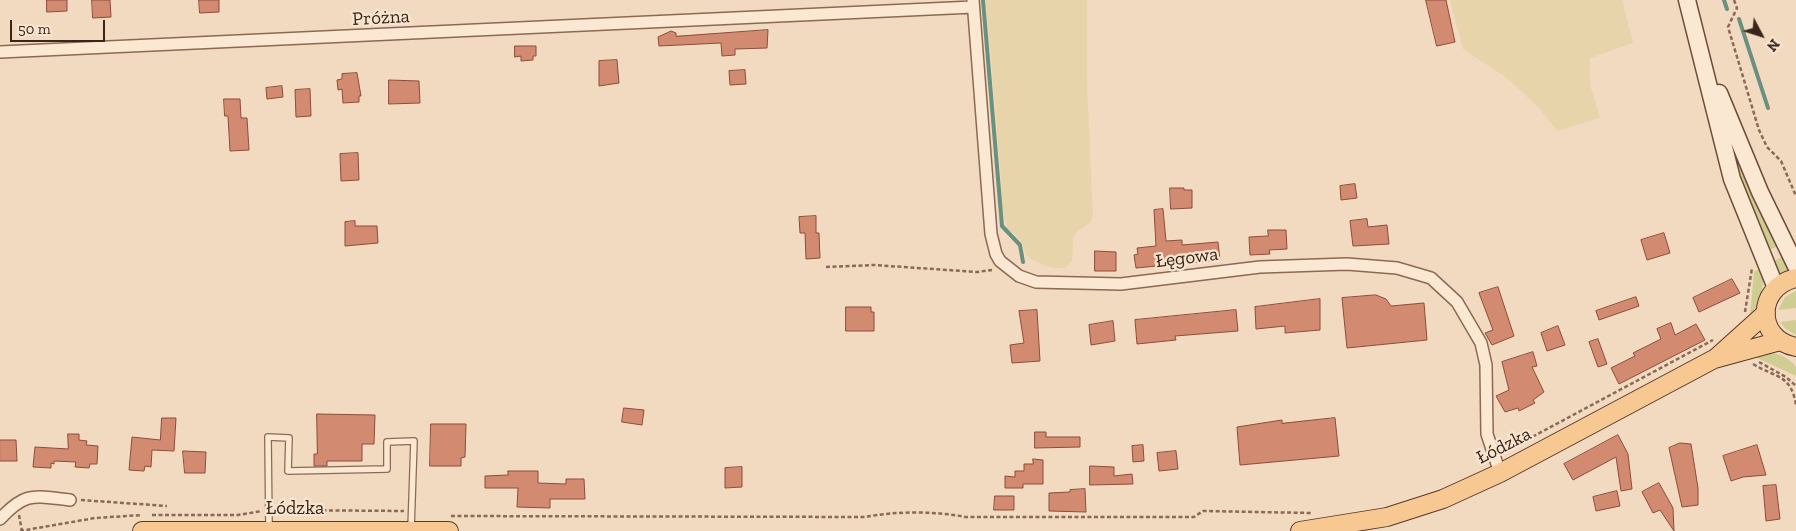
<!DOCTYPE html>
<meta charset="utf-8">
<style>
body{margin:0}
#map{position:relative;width:1796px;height:531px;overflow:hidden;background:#f1dabf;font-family:"Zilla Slab",serif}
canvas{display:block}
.north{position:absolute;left:1736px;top:10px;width:50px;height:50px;-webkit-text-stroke:4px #f8e5cf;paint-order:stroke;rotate:130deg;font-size:14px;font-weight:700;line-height:20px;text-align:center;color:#39251b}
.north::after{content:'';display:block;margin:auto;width:18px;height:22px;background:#39251b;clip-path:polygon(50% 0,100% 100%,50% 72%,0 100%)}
.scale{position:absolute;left:10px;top:20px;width:95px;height:22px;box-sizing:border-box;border:2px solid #39251b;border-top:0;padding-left:6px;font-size:15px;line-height:18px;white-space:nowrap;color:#39251b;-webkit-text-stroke:4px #f8e5cf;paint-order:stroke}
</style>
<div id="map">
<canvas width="1796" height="531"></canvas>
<div class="north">N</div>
<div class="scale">50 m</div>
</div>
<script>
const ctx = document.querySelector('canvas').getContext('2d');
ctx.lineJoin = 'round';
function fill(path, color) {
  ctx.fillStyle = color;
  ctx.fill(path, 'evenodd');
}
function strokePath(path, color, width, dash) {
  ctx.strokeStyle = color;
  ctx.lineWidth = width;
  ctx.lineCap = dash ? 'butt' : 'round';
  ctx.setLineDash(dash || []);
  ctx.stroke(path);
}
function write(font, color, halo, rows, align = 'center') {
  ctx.font = font + ' "Zilla Slab",serif';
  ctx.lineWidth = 4.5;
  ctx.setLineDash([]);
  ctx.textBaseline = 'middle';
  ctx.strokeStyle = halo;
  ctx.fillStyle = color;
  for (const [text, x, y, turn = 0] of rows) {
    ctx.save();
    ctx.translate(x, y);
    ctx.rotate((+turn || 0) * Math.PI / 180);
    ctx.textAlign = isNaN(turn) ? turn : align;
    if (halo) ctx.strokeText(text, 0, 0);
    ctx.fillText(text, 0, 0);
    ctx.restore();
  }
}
fill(new Path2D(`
 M986,0H1087V87L1093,216L1091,222L1076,233L1073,240L1072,261L1065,268H1052L1031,259L1026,254L1021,240L1007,228L1002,207L1000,165Z
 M1450,0H1622L1633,43L1590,58V85L1600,118L1557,131L1539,108L1507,78L1463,49Z`), '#e7d4ab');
fill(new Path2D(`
 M1731,149H1733L1778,246L1769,250L1748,205Z
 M1782,257L1788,269L1781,273L1774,261Z
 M1761,268C1766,284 1761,303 1750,316L1754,272Z
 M1796,291V308L1778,310L1785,297Z
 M1796,320V335L1787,330L1780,322Z
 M1769,353C1781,354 1789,358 1796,367V376L1755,357Z`), '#d0cd92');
strokePath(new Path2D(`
 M983,0L1002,226L1020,245L1023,262
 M1724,0L1727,9
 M1739,19L1768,108`), '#699180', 4);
const building = new Path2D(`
 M47,0H67V11L47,12Z
 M92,0H110L111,17L93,18Z
 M199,0H219V12L200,13Z
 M1426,0H1446L1455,42L1437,46Z
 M768,30L767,48L735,49V55L722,56L721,43L659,46L658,37L671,31L676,33V36Z
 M515,46H536V56H533V60L521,61V56L515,57Z
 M617,60L619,83L599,86V61Z
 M745,70L746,84L730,85L729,71Z
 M357,73L361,96H359V102L343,103L342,89L338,90L337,80L342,79V74Z
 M389,80L419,81L420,103L389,104Z
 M282,86L283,97L267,99L266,88Z
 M310,89L311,116L296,117L295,90Z
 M224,99H240L241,118H247L249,150L230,151L228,116H225Z
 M358,153L359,180L341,181L340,154Z
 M1355,184L1357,198L1341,200L1340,186Z
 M1170,188H1184V190H1192V208L1171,209Z
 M1163,209L1166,241L1182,240V245L1218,242L1220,260L1136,268L1134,255L1138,254L1137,248L1156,246L1154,210Z
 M816,216V233H819L820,258L806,259L805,233H800L799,217Z
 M1367,219L1368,227L1387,225L1389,244L1353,246L1350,221Z
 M355,221V226H377L378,243L345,246V222Z
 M1268,230H1286L1287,249L1269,250L1270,254L1250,255L1249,237L1268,236Z
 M1664,233L1670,253L1647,260L1641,240Z
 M1095,251L1116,252V271H1095Z
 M1732,279L1740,293L1699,312L1693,298Z
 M1498,287L1514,336L1492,345L1485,333L1493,330L1479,293Z
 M1376,295L1386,299L1391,306L1424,303L1427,340L1347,348L1342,298Z
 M1636,297L1639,306L1599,320L1596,311Z
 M1320,299V330L1285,333V326L1256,329L1255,307Z
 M846,307H871V312H874V331H846Z
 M1037,310L1040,361L1012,363L1010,345L1024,343L1019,311Z
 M1236,310L1238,331L1175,336L1176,340L1137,344L1135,320Z
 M1113,321L1115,341L1091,345L1089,325Z
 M1671,323L1675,335L1696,324L1705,340L1619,384L1611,368L1635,356L1633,353L1661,339L1657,329Z
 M1558,326L1565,345L1547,351L1541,333Z
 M1598,339L1607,364L1598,367L1589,342Z
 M1533,352L1537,366L1532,367L1544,392L1533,400L1535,403L1519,411L1518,408L1505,412L1496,396L1509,390L1502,362Z
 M624,408L644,410L642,425L622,422Z
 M317,414L375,415L374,444H362V461H327V466H314V454H317Z
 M162,418H176L174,451L152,450L151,467L145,466L144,471L129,470L132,437L160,440Z
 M1335,418L1339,456L1240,465L1237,427L1282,420V423Z
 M431,424H466L465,457L461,458V466H430Z
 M1035,432H1046V437H1080V447L1035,448Z
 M68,434H79V440L87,441L86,445L98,446L97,464H90L89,468L75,467L76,462L54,461V464L51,463V468L33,467L35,447L68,449Z
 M1618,435L1628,454L1632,489L1621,491L1616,457L1573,480L1564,464Z
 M0,440H16L17,461H0Z
 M1680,443L1691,444L1698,488V505L1682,507L1669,448Z
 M1143,445L1144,461L1133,462L1132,446Z
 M1757,445L1766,475L1743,477L1731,481L1723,456Z
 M183,451L206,452L205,473H185Z
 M1176,451L1178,469L1159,471L1157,453Z
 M1033,459L1043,460V484H1023V488H1005V476L1015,477V471H1024V464H1033Z
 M1090,466L1114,467V476L1132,474L1133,484L1090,485Z
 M742,467V487L725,488V468Z
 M508,471H538V483L566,484V479H584L585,499H550V508L517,507L518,488H485V476L508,475Z
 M1659,483L1673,508L1674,531L1660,510L1653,513L1642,492Z
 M1776,485L1780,519L1766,521L1763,486Z
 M1085,489L1086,512L1049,511V493L1070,492V490Z
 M1617,491L1620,506L1596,511L1593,497Z
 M995,496H1014V510H994Z`);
fill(building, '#d28a71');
strokePath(building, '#8c4d3a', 1);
const lane = new Path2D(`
 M269,529L268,437L289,438L288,471L387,469V442L414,441L411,529`);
const street = new Path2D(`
 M973,0L991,234L996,254L1000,261L1019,276L1036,282L1121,284L1260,267L1347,264L1397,268L1431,278L1457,302L1481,343L1486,365L1487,434L1500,473
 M0,52L973,7
 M0,519C26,491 34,496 70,500`);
const secondary = new Path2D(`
 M1687,0L1732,179L1776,288
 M1719,93L1760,192L1796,266`);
const primary = new Path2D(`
 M1796,278C1756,287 1755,339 1796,347
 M1716,358L1766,313
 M142,531H449
 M1300,531L1387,517L1443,499L1500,473L1714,359L1780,341`);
strokePath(lane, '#8b6956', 8);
strokePath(street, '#8b6956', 14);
strokePath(secondary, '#6d4a39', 19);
strokePath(primary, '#58382b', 20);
strokePath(new Path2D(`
 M1734,0L1737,8L1728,27L1759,130L1767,147L1781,161L1796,196
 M826,267L874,265L977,272L992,270
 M1745,312L1752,268
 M1759,362L1786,377L1796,386
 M1753,364C1776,378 1791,374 1796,405
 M1504,452L1713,340
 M81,500L167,506
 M277,510L404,511
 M19,515L22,531
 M152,515H238L262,511
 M451,516L866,517C894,511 937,511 965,517H1194L1203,511L1312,513
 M20,531L95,518L142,515`), '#8b6956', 2.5, [4, 2.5]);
strokePath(lane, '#fbe8d2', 5.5);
strokePath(street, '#fbe8d2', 11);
strokePath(secondary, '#fbe8d2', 16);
strokePath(primary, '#f8c893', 18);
write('19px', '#39251b', '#f8e5cf', [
 ["Próżna",381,18,-3],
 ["Łęgowa",1187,258,-7],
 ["Łódzka",1504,446,-27],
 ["Łódzka",295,509]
]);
</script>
